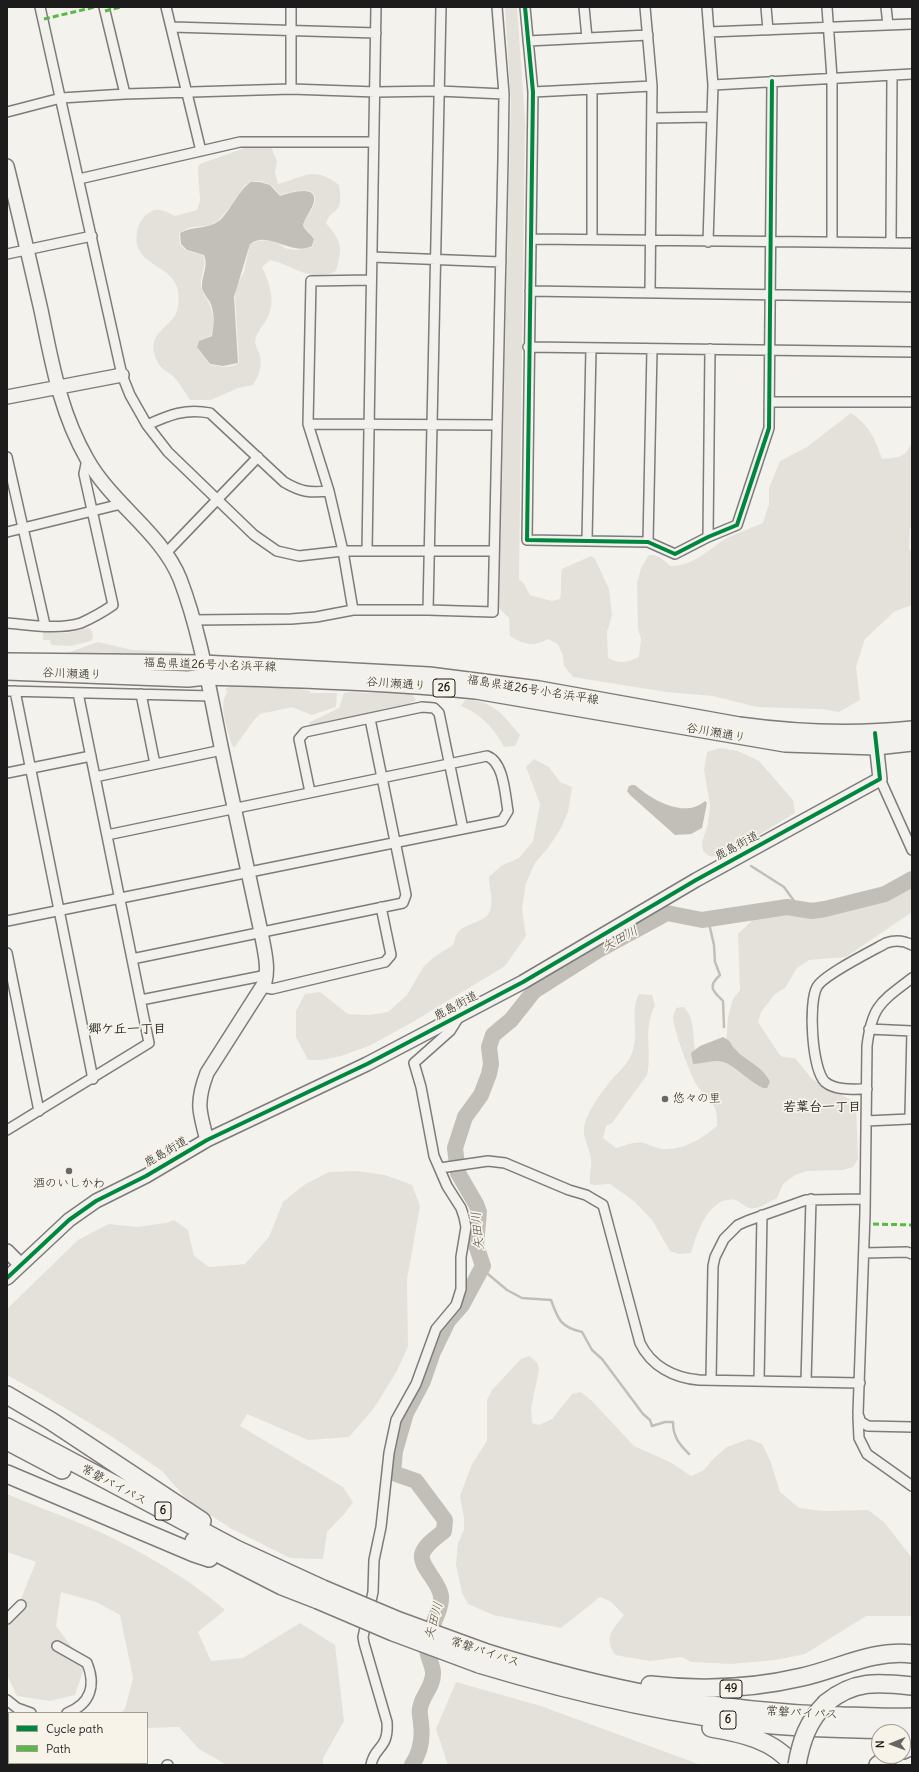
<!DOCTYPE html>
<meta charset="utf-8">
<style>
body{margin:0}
#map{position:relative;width:919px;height:1772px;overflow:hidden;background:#f4f2ec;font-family:Delius,sans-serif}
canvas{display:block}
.frame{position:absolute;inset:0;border:8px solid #1c1c1c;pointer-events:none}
.legend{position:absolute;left:8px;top:1712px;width:140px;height:52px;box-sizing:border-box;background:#f7f3e8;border:1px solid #9f9d96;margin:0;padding:5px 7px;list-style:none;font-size:12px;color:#1c1c1c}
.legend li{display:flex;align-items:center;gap:8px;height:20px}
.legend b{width:20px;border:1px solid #9f9d96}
.north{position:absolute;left:871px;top:1724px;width:40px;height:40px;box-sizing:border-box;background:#f7f3e8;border:1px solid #9f9d96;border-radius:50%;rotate:269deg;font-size:11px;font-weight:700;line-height:16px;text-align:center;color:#1c1c1c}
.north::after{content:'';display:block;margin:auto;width:14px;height:18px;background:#686765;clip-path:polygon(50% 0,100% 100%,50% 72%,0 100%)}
</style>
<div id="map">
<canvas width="919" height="1772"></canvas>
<div class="frame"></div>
<ul class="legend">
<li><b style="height:5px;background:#00873e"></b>Cycle path</li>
<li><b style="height:5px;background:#58b947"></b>Path</li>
</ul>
<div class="north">N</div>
</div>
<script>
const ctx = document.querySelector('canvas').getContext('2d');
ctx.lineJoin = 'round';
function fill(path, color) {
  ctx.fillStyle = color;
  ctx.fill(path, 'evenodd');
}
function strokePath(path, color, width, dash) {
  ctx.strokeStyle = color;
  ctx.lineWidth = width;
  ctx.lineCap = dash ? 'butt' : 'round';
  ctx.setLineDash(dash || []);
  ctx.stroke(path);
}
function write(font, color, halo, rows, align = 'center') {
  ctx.font = font + ' Delius,"Klee One",sans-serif';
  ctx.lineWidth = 3.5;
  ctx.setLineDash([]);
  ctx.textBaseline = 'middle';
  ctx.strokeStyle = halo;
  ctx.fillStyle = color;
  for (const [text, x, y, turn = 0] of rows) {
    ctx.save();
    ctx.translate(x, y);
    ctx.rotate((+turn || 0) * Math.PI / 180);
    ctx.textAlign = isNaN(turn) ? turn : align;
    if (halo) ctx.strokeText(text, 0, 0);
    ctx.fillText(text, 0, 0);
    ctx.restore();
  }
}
fill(new Path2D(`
 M505,7H517L525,120L519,579L524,584L530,595L552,601L560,599C562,588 560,579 562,569L591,556L595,559L609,589L612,615L607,632L608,658C620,664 626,663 639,657L641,639L638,629L637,583L641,568L649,555C658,554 664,560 670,566C693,566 707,551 725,539C737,533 751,528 763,523L769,504V488L780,461L807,447L851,413C870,427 874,436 882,459C898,457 905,459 912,442V527L910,528L909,549L912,552V605L895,611L865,639L856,667L860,700L839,712L822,709L757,707L713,696L666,692L573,677L564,666L563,656L558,644L548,639C533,647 525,645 510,636L509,618L499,608L511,102Z
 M256,144L271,147L277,161L275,173L278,184C307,176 313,166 339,185C340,192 342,202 338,208C333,214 330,213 326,223C342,242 343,247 336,271C310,284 294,265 270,260L262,267C269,282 276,301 268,317C264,325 256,332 255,342C255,345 258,350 259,353C263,365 259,376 253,385L238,388L211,400H190C185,393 180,383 174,377C168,371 161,370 157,361C146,337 163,331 174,317C179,311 179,298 178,290C172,263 131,266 137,232C139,222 143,216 152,211C160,207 168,213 175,216L197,210L200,201L198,167L200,164ZM260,181L271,185L280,195C290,193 321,182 314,205C311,212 305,218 303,225C305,231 311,233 314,239L313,246C306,250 293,251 285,248C283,247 280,244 278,242C270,239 257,240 250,244L244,272L237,285L235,297L239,363C231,369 219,366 210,365L197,347L199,341L212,335C214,323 214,312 208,301C206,297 203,294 202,290C198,277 208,267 203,255L187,251L180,245L179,233L188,228L211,225L218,221L233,204L245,185L251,182Z
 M89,628L92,631L93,638L91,641L71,646L51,645L50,640H43V632L67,633Z
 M98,642L132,650L180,652L183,654V657L94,658L67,653Z
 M284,686L310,691V693H337L336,707L312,715L292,707L260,714L254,720L234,748L231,743C228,729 217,703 228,692L225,689L229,687Z
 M351,692C371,694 390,692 411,693L416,700L407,705L387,708L342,720L312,726L308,723L339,708L344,693Z
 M465,700C492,699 504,716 520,735L515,746L504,747C493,727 482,715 461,706Z
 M720,748L738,751L759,761L793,800L795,813L722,857L709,856L703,851L702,842L708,824L710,805L704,770L707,752Z
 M534,759L549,767L560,782L572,787L568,812L561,828L548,848L535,863L526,883L522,908L526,936L505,966L411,1023L369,1046L341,1056L321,1060H308L296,1037V1011L305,994L320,992L348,1014L369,1015L388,1012L407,995L424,966L434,957L453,945C455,941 455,934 459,931C467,923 486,922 490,911C494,900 489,889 489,877L501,866L519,858L533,841L540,804L526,767Z
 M912,888V912L846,957L809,960L797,968L785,988L775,994L761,1012L758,1022L779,1054L783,1057L795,1058L812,1079L851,1100L856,1107L858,1159L853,1167L843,1170L807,1171L795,1175L783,1184L777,1198C770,1201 762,1207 755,1208C746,1210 742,1202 735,1200C709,1195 696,1235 691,1253L679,1254L670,1251L652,1220L635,1202L610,1184L595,1185L590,1184C589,1175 592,1167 591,1159C590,1150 585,1142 584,1133C582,1118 600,1095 608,1084C616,1073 627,1067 632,1053C640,1034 629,1012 639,994L652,995L655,1005C642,1033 653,1049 647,1075L612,1123L606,1126L603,1138L616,1148C624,1146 635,1141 643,1143C652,1145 658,1150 667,1149C686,1149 704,1137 717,1126C719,1101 707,1101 696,1084C690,1074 673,1028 673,1017C674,1014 675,1011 676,1008L684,1007C697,1021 691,1040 697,1056L726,1047L728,1017L733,999L740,990L738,934L764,909L774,904L845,903L880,893Z
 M357,1171L385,1175L412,1185L420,1206L407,1280L408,1346L397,1371L374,1408L349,1437L308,1440L247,1414L240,1426L343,1487L353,1502L346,1512L327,1532L323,1559L290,1558L232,1529L188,1501L162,1471L111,1436L43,1395L7,1375V1309L78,1240L109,1224L137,1227L166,1223L174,1220L188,1230L194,1256L209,1267L245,1264L269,1237L283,1202L304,1185L329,1172Z
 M529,1356L537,1362L539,1370L531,1409L532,1423L539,1425L552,1419L572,1394L581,1392L592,1401L634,1446L670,1462L691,1476L704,1470L713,1459L727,1447L749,1439L762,1444L770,1460L780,1492L799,1508L823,1511L868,1510L884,1522L912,1558V1616H866L805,1654L776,1660L731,1664L691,1662L682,1657L650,1661L615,1655C603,1636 613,1630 624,1615L610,1601L600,1597L561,1628L493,1615L468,1604L462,1593L456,1564L458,1543L464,1530V1518L460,1496L472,1464L487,1441V1400L492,1390L521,1359Z
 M7,1494C34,1506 62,1515 89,1527C134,1547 189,1578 225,1610L198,1632L211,1661L243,1658L300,1623L335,1645L344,1721L323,1758V1765H227L199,1749L179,1727L147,1728V1713H120L125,1709L133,1678L120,1615L96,1602L61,1592L56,1626L85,1665L75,1695L50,1701L17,1696L7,1675V1615L17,1609L36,1562L7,1552Z
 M456,1682L541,1706L701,1765H448L436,1729Z
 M54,1763H118L116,1765H50Z`), '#e4e1da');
fill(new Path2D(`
 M251,182H260L270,185L280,196C289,193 321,183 313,205C310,212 305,218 303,225C305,231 310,233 314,239L312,246C291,257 270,230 250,244L234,297L238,363L223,366L210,364L197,347L199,341L212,336C214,324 215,313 210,302C207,297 203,293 202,288C201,276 209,267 204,255L187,250L181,244L180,233C192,226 209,229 219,221C230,212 240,188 251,182Z
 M632,785H635C652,800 685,819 705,801L707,803L702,828L691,834L675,835L630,795L627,791L629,786Z
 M723,1037C733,1042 729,1043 736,1050C747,1062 763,1066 770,1082L767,1088C758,1090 738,1068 726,1063C715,1058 704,1064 693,1064L691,1053L700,1046Z`), '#c2bfb8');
strokePath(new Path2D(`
 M751,866L784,887L799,908
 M708,919L714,945L715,962L720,975C707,987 713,991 723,1001L724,1027
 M482,1269L507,1290L522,1298L551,1300C558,1319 560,1327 582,1332L592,1350L602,1359L643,1414L650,1420L652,1426L665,1422H673C673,1437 679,1444 689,1454`), '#c2bfb8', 2.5);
strokePath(new Path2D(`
 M412,1765C420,1753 423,1739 421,1724C421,1719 419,1714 420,1709C421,1696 434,1687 433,1672C432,1662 425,1653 427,1643C429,1627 442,1612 441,1596C439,1581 420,1567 422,1555C424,1545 436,1538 444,1531L445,1520L416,1481L393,1473L395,1451L406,1413L423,1381L433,1352L448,1321L462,1305L483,1266L476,1245L479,1212L476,1204L458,1173L455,1148L465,1117L481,1095L489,1074L491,1064L489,1047L493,1035L511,1020L534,991L597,951L667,913L702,920L787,907L812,911L825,909L885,894L912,879`), '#c2bfb8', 16);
const street = new Path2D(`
 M40,7L122,375L130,395L147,425L168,452L254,535L277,551L299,556L343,551H493
 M104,7L125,94
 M166,7L201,151
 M291,7V89
 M525,7L533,92L527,540L648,542L675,554L708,537L737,525L769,428L772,81
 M584,7L587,38
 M645,7L652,86L650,293
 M707,7L713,85L708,242
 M766,7L768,30
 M827,7L832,78V241
 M886,7L888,25
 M172,27L376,33
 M709,32L912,24
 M528,41L648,35
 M713,85L912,74
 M533,92L652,86
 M7,112L61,98L125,94L291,89L376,92L439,91L504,94
 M652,118L712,117
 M79,179L240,142H373
 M532,239L912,243
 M592,239V89
 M891,242L892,75
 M7,254L92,236
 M372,257L501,262
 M530,291L912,297
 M528,347L912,352
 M769,402H912
 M308,424L496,425
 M147,425C169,415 186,408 210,413L284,482C301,492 309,493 329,491
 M7,457L45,625
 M7,532L121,504
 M708,537L710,349
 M587,540L591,348
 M648,542L652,349
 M367,551L376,7
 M166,553L258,457
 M353,610L343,551L329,491L308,424L311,281L371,280
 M428,610L441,7
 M193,620L291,619L316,617L353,610H428L493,612L503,159L504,94L497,7
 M7,623C30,625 58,630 81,623C92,618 103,612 113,605L84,474L87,459
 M7,691L212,696
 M15,691L93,1079
 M141,694L155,764
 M7,773L91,756
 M95,777L222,750
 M880,779L912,850
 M310,792L299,739L305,732L422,707L434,708L439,713L463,829
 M7,921L502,821L508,811C505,795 504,762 487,756L107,835
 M7,953L39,1111
 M132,959L403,903L406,895L370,719
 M912,978C881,1002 872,1005 867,1046L865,1213L858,1414L861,1422L868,1426L912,1427
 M262,987L272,989L385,962L391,955L381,907
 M141,1000L267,975
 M869,1029L912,1031
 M867,1089C854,1089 836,1091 825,1082C812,1069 808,1003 817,987C823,975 872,951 886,943C895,940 903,940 912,945
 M866,1121L909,1119L910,1115L912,1031
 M7,1130L149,1043L78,693
 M440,1168L488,1161L505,1163L569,1190L586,1195L603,1205L640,1343C651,1366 674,1378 699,1380L860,1383
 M864,1253L907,1252L912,1254
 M711,1380L713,1266L715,1257L724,1239L738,1225L747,1221L806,1200L865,1199
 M759,1381L762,1215
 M806,1382L811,1199
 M858,1417L859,1438L867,1454L912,1486
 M7,1619L21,1605
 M57,1646L87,1663C96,1685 91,1704 67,1713
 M7,1700L17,1708L31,1713
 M7,1736L9,1734
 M167,1765H168
 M371,1765C374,1746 389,1750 387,1722L364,1643L363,1637L373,1592L374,1560L381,1527L389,1453L396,1420L416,1384L436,1329L456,1305L461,1289V1257L466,1227L464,1217L461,1208L447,1186L434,1156L421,1087L414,1063L450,1031L460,1015`);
const secondary = new Path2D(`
 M7,166C19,214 30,262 41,310C52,363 60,412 87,459C112,504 161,532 180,579C201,634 210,694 222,751C235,812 248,872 261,932C264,949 269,966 265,982L207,1073C196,1102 199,1111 207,1140
 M7,397L122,375
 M7,1251L20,1264
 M7,1278L69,1220L96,1201L146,1176L207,1140L367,1064L523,982L696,880L880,779L875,733`);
const primary = new Path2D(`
 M7,661L203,663L429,675L539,689L739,725C797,733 854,735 912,729
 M7,672L188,679L207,677C297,680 387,682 476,691L785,744L876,747L912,743`);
const highway = new Path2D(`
 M7,1395L51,1421L202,1521
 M7,1427L236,1549L323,1589
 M7,1441L62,1470
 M7,1474L194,1553L209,1558
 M194,1541L282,1586L318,1600
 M484,1652C604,1690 716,1712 843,1716C865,1716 889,1718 912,1717
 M479,1664C575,1693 673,1716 773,1725C819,1729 866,1729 912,1730
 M650,1685C702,1691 751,1689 802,1677C838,1669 874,1649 912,1654
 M826,1703C854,1680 878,1682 912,1686
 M711,1728C741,1733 774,1740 793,1765
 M903,1750L912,1746
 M878,1765L890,1756`);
strokePath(street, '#7d7c7a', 12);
strokePath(secondary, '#7d7c7a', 16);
strokePath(primary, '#7d7c7a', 18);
strokePath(highway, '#7d7c7a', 20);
strokePath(street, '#f2f1ed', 9);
strokePath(secondary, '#f2f1ed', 13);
strokePath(primary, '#f2f1ed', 15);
strokePath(highway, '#f2f1ed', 17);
const highwayBridge = new Path2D(`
 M323,1589L399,1621L484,1652
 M318,1600L393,1632L479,1664
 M797,1765C801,1741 808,1721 826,1703`);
strokePath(highwayBridge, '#7d7c7a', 20, []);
strokePath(highwayBridge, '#f2f1ed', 17);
strokePath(new Path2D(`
 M105,11L121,7
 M44,19L95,7
 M873,1224L912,1225`), '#58b947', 3, [6, 3]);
strokePath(new Path2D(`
 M525,7L533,92L527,540L648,542L675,554L708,537L737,525L769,428L772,81
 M7,1278L69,1220L96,1201L146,1176L207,1140L367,1064L523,982L696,880L880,779L875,733`), '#00873e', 4);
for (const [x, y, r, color] of [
 [665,1099,4,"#686765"],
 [69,1171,4,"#686765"]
]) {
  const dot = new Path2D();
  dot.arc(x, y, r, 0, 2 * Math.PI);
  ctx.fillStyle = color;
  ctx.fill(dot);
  strokePath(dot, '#f7f3e8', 1.5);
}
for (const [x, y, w] of [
 [444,688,22],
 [163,1511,16],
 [731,1689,22],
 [728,1720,16]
]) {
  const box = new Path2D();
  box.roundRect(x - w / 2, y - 9, w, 18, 3);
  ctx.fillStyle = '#f7f3e8';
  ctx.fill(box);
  strokePath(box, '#1c1c1c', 1);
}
write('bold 11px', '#1c1c1c', null, [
 ["26",444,688],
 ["6",163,1511],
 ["49",731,1689],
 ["6",728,1720]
]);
write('12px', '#1c1c1c', '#f7f3e8', [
 ["福島県道26号小名浜平線",210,665,2],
 ["谷川瀬通り",72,674,2],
 ["谷川瀬通り",396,684,4],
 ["福島県道26号小名浜平線",533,690,9],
 ["谷川瀬通り",716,733,10],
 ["鹿島街道",737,846,-28],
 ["鹿島街道",456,1006,-28],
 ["鹿島街道",166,1152,-30],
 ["常磐バイパス",114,1485,28],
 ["常磐バイパス",485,1652,18],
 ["常磐バイパス",802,1713,3]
]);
write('12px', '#1c1c1c', '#f7f3e8', [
 ["悠々の里",673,1099],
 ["酒のいしかわ",69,1184,"center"]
], 'left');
write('italic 13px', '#565452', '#f7f3e8', [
 ["矢田川",620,939,-28],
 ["矢田川",478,1231,-95],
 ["矢田川",434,1621,-75]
]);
write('bold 13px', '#1c1c1c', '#f7f3e8', [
 ["郷ケ丘一丁目",127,1029],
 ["若葉台一丁目",822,1107]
]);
</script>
